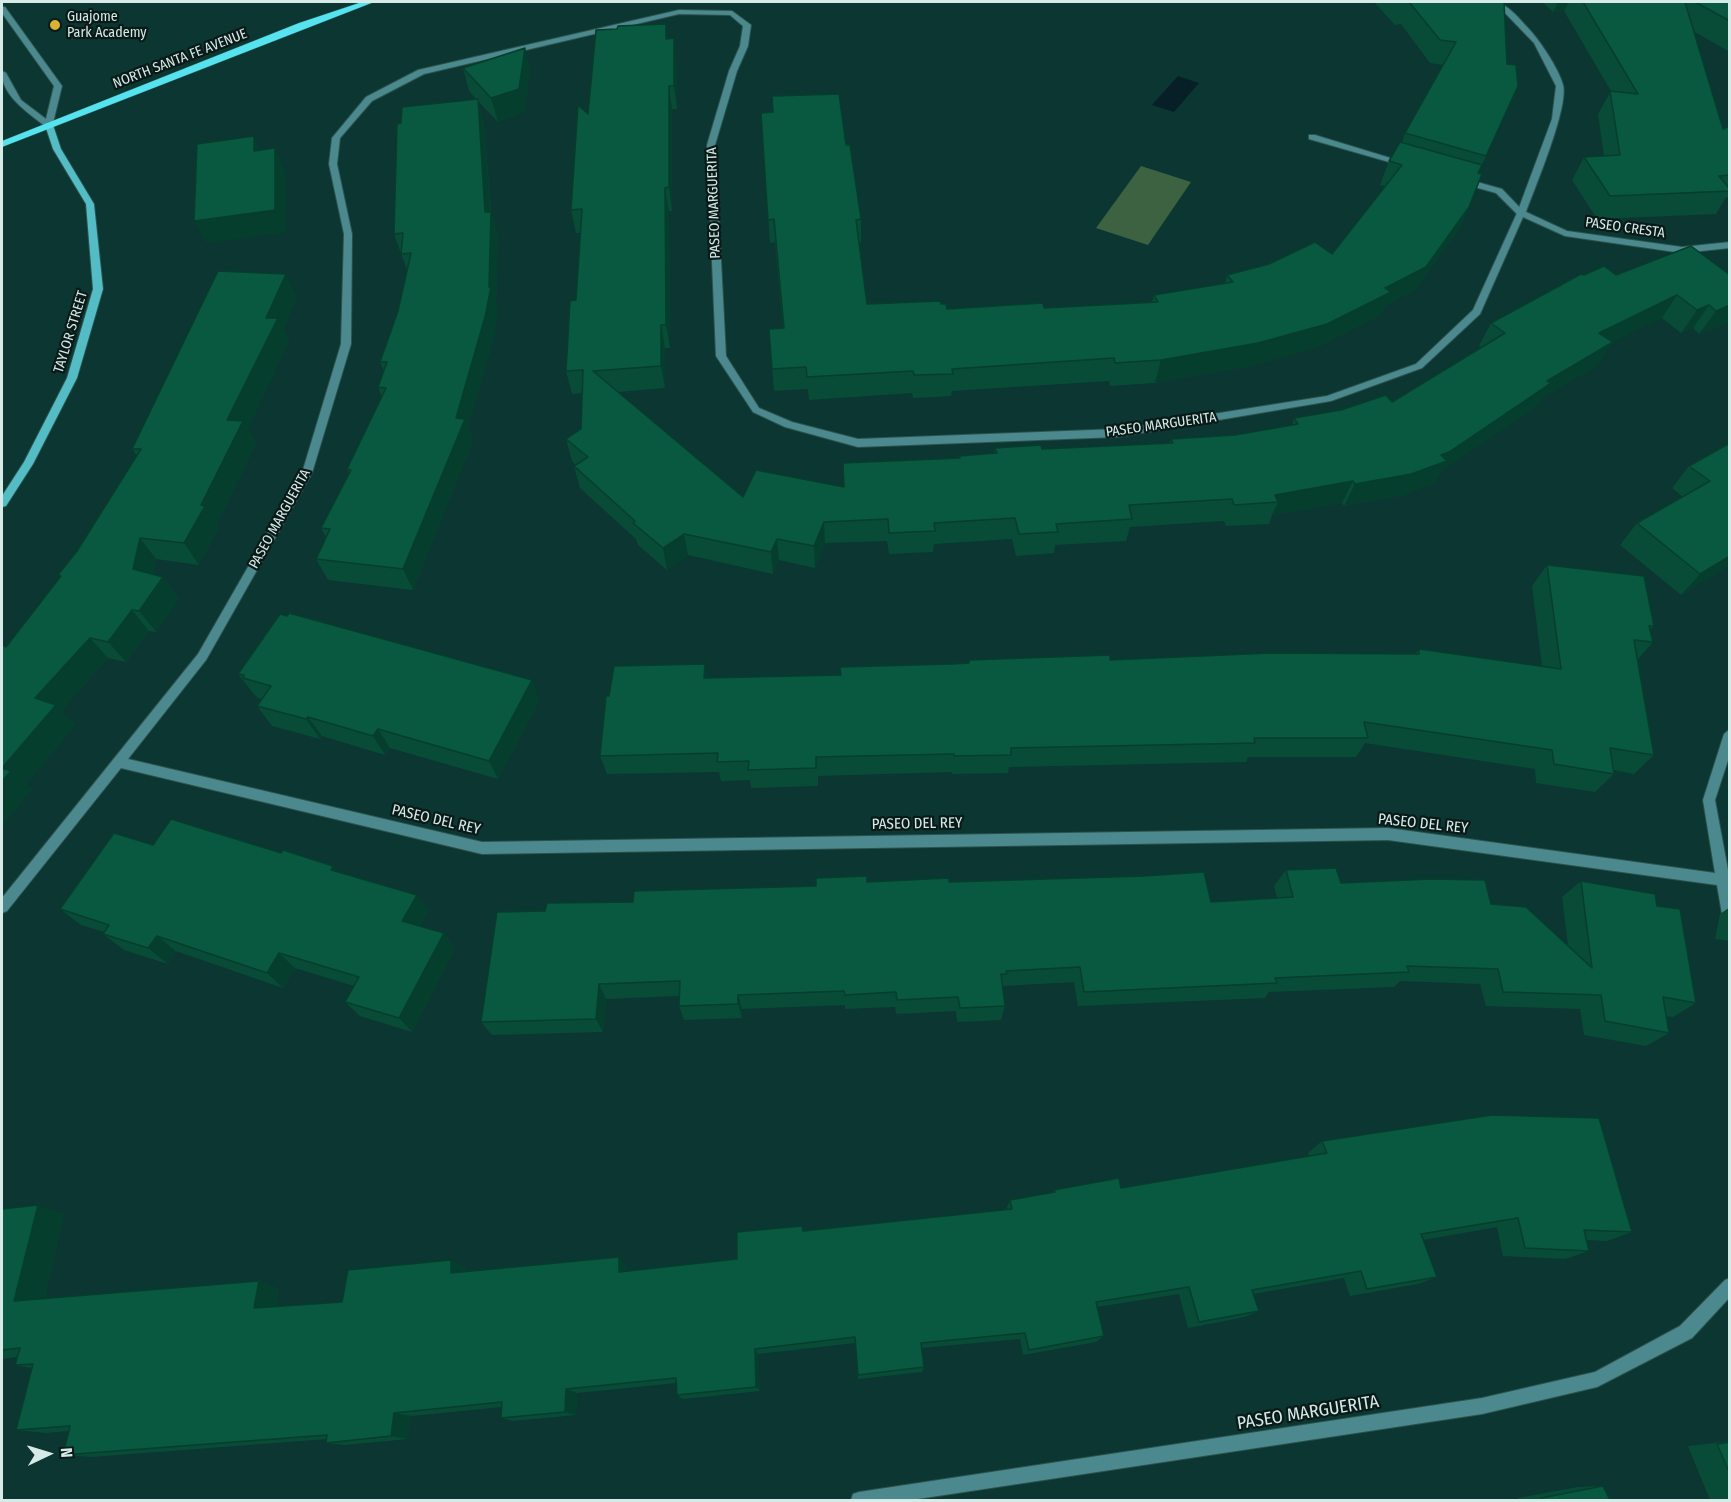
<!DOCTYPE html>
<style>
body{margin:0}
#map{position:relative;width:1731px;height:1502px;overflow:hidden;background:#0c3631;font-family:"Fira Sans Condensed",sans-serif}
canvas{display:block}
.frame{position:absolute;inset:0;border:3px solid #d6ebe7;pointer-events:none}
.north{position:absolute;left:18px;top:1424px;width:60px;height:60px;-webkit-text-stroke:4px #091a18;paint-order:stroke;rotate:86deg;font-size:16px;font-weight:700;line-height:24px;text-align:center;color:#d6ebe7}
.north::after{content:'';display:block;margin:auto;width:21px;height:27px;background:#d6ebe7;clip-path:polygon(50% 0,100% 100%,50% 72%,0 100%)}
</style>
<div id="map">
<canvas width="1731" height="1502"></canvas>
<div class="frame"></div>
<div class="north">N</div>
</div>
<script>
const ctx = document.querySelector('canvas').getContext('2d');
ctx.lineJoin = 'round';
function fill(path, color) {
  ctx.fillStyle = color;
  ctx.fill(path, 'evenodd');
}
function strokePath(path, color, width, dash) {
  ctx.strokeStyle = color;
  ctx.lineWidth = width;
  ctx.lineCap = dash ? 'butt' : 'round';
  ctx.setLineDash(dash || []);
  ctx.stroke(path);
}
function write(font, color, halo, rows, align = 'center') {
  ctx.font = font + ' "Fira Sans Condensed",sans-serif';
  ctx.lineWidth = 4.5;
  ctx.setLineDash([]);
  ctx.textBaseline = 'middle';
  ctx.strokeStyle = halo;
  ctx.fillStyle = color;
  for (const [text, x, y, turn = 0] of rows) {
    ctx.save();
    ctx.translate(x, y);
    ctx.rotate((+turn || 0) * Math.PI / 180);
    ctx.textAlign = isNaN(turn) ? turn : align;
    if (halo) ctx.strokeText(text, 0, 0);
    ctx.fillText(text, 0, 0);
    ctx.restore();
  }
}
fill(new Path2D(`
 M1141,166L1191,182L1148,245L1096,228Z`), '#3d6241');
fill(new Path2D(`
 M1178,76L1199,83L1174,112L1152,105Z`), '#072027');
const service = new Path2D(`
 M1309,135H1315L1410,164L1403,166L1309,139Z
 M1463,178L1502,189L1525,213L1518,215L1496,193L1460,183V179Z`);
const minor = new Path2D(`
 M1491,2C1506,2 1517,16 1527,27C1539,39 1559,69 1563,85C1569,107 1535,187 1526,212L1567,231L1682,247L1730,242V248L1682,253L1565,236L1523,217L1480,314L1422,368L1331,401L1118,437L858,447L785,427L753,412L716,356L707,145L729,71L740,46L743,26L730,15L679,14L424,74L372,101L340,138L337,164L352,234L351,344L312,473L206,660L128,759L482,842L1388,828L1715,873L1703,800L1724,734L1730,729V754L1715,800L1730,881V926L1725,924L1723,920L1717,885L1388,840L482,854L121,768L7,911L2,913V898L198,654L302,473L341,344L344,234L329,164L332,138L366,97L418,70L679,10L732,11L751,25L748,46L737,71L715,145L726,356L759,408L792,422L858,439L1118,429L1327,396L1416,364L1473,310L1517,213L1552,119L1556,86L1534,43L1507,15Z
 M2,7H5L62,86L52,127H46C29,113 0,95 2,71L6,73L21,100L46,119L54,86L2,13Z
 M1730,1278V1297L1692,1338L1597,1387L1482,1414L911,1500H851L853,1494L859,1492L1482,1398L1595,1372L1680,1326L1725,1280Z`);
const secondary = new Path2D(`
 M46,123L53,125L61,149L94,204L103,289L77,378L33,464L6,506L2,507V496L24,462L67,378L93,289L86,204L53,149L45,125Z`);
const primary = new Path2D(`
 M362,2H374L2,147V141L299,23Z`);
strokePath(service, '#2c534e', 2);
strokePath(minor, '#2c534e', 2);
strokePath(secondary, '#2c534e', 2);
strokePath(primary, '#2c534e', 1);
fill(service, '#4c898e');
fill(minor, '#4c898e');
fill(secondary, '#53bcc5');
fill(primary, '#55e4ef');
fill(new Path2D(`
 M1374,2H1504L1507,64L1518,86L1478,173L1469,207L1458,230L1415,290L1385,306L1381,315L1318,347L1251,366L1155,383L1110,386L1109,381L952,391L951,396L913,398L912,393L809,400L808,389L774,391L769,329L783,328L775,242L770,243L761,113L846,145L861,219V243H859L867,304H941L947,309L1044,308L1152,302L1154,295L1225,284L1227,275L1332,254L1386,186L1380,185L1389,161L1402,142L1405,133L1443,65L1430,63L1401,24L1395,25Z
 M1542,2H1730V52L1693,31L1723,129L1730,126V197H1726L1716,214L1597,219L1572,180L1584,157L1604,156L1598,114L1611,91L1564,11L1553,12Z
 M617,29L668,39L677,61V109H672V211H669L670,348H665V388L618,392L743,497L844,487L843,463L959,458V456L994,454L995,448L1042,449L1170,443L1171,439L1235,435L1292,425L1294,418L1392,402L1481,348L1479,346L1491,323L1584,275H1730V322L1699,334L1693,328L1681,333L1662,318L1612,342L1598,365L1542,398L1537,406L1442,470L1435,483L1400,496L1344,506L1342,503L1272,515L1269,524L1226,526L1224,521L1130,527L1126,541L1055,545L1054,553L1016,556L1012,539L934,544L933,552L889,554L887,541L825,543L815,568L779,560L773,574L688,555L667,570L638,545L636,539L580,488L574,466L576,465L572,461L566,439L581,429L582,393L572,394L566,371L576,300L580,233H576L571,210L588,114Z
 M525,48L530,71L524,112L498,122L478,101L484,123L491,212L498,235L496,304L498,310L493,340L468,428L473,441L413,590L328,580L316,559L326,537L321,528L349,473L347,469L382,397L378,387L384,371L380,362L398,311L407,270L394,234L401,123L477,100L469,91L463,68Z
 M297,297L283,329L289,341L248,428L256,443L217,524L219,527L199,565L156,559L153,574L163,577L179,598L156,632L149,631L126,662L108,658L61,711L75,725L26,784L32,789L2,826V645L6,647L60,577L58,575L77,551L137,456L132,449Z
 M1730,443V565L1681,595L1620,545L1637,523L1683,497L1672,488L1689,466Z
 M1547,565L1654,626L1650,630L1653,642L1638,659L1654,755L1634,774L1614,770V774L1595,792L1536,783L1535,769L1365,743L1356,757H1248L1246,762L1009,767L1008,773L952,774V772L818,776V786L751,788L750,780L721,781L719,772L607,774L600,756L609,696L708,678L841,675L969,663V660H1110L1415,654L1419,649L1542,666L1532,586Z
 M238,674L540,700L498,779L390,748L385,755L322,736L320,739L272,726L257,706L262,699L258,698L253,693Z
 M153,845L333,866L338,872L417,895L429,911L420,927L444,933L455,949L412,1032L360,1016L345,1002L354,986L295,968L283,988L176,951L168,964L124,950L103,934L104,932L81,925L60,909Z
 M1286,870L1341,883L1491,904L1568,945L1562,897L1581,881L1657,906L1696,1003L1673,1017L1666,1016L1669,1033L1646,1046L1584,1035L1580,1009L1486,1006L1480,984L1400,981L1394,987L1269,992L1265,998L1078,1006L1074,982L1003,986V988L1005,1006L1001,1020L957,1022L956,1011L896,1014L895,1007L845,1009V1005L742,1009V1018L684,1020L679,1006V996L606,999L603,1032L492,1035L481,1022L545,911L633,902L867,882H949L1211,902L1277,898L1274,886Z
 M1730,907V941L1715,939L1720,914Z
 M1322,1141L1632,1232L1607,1241L1586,1240L1589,1251L1565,1259L1503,1256L1497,1227L1423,1240L1437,1277L1418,1284L1350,1296L1344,1278L1253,1294L1259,1311L1245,1317L1188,1328L1179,1294L1097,1307L1104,1336L1096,1342L1023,1355L1020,1339L921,1348L924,1367L922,1372L858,1379L855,1343L758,1354L760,1391L683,1399L677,1395L676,1383L577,1393L576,1415L513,1421L501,1418L502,1407L411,1416L408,1439L345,1445L326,1443L327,1439L92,1457L63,1455L69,1431L46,1433L16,1430L32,1368L15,1365L17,1357L2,1359V1209L64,1214L45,1298L259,1281L279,1289L276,1307L342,1302L451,1260L465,1268V1271L627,1265V1271L737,1259L802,1226L803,1231L1006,1210L1010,1200L1053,1192L1054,1190L1121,1188L1309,1156L1308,1153Z
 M1730,1441V1500H1710L1688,1446Z
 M1603,1486L1610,1500H1519L1518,1498L1578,1487Z`), '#084c37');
fill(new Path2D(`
 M1558,2H1569L1564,11L1553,12Z
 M666,24L670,47L666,39Z
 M674,38L677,61V109L674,86Z
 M525,48L530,71L524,112L498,122L491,98Z
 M669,86L672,109V211L669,187Z
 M478,99L484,123L491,219V212L498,235L496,304L498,310L493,340L468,428L473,441L413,590L403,569L489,287L485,212Z
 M254,136L264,158L254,151Z
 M275,148L285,171L286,233L206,243L194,221Z
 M665,188L669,211L670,348L666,325Z
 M1469,207L1458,230L1415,290L1385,306L1381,315L1318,347L1251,366L1155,383L1161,360L1385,288Z
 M286,274L297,297L283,329L289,341L248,428L256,443L217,524L219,527L199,565L184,543L201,505L227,420L266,318Z
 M1677,295L1662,318L1584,356L1599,333Z
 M1709,305L1693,328L1681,333L1697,310Z
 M1730,305V322L1699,334L1716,311Z
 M661,325L665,348V388L661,366Z
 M1613,342L1598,365L1542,398L1537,406L1442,470L1435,483L1400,496L1344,506L1355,484L1441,455L1547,381Z
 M1353,481L1342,503L1272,515L1278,502L1275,495Z
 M824,522L825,543L815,568L814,546Z
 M684,534L688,555L667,570L663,548Z
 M140,538L156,559L150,590L133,569Z
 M777,539L779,560L773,574L771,552Z
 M1730,556V565L1681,595L1700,574Z
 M163,577L179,598L156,632L139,611Z
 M132,610L149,631L126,662L108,642Z
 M90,638L108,658L61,711L75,725L26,784L32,789L2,826V768L35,698Z
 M705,664L709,684L704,678Z
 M532,680L540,700L498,779L489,761Z
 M308,717L322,736L320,739L306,719Z
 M378,729L390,748L385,755L373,736Z
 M333,866L347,883L331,870Z
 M417,895L429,911L415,937L402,921Z
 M444,933L455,949L412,1032L399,1018Z
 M157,936L176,951L168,964L148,948Z
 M279,953L295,968L283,988L267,973Z
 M599,984L606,999L603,1032L596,1019Z
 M738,995L742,1009V1018L738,1004Z
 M38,1205L64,1214L43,1307L14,1301Z
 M619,1257L627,1265V1279L619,1272Z
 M451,1260L465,1268L464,1280L451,1273Z
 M259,1281L279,1289L274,1315L254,1308Z
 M755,1349L758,1354L760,1391L756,1387Z
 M566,1389L577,1393L576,1415L565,1412Z
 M394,1413L411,1416L408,1439L391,1436Z`), '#063e2d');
const building = new Path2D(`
 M1409,2H1504L1507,64L1516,65L1518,86L1486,156L1405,133L1456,42L1440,40Z
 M1583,2H1685L1723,129L1730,126V175L1719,176L1730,189V191L1610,196L1584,157L1620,155L1610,91L1638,94Z
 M1695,2H1730V21Z
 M666,24V39L674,38V86H669V187L665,188L666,325H661V366L593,371L743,497L756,470L844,487L843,463L960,458L959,456L997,453L995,448L1041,445L1042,449L1173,443L1171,439L1235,435L1298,424L1294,418L1341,410L1386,395L1392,402L1505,333L1491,323L1581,274L1584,275L1604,266L1616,275L1691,246L1730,275V305L1716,311L1709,305L1697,310L1677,295L1599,333L1613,342L1547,381L1551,383L1449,452L1441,455L1447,461L1411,474L1355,484L1353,481L1275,495L1278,502L1234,505L1232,499L1129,505L1132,519L1056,524L1058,532L1019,534L1015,518L934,523L935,531L889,533L888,519L824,522L814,546L777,539L771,552L684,534L663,548L633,523L635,521L574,466L588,457L566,439L581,429L583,370L566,371L570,301L576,300L582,209L571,210L578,105L588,114L596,30L617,29L618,26Z
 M525,48L519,89L491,98L463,68Z
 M839,94L846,145H850L861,219L856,220L867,304L940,301L941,304H946L947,309L1043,303L1044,308L1158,302L1154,295L1233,282L1227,275L1269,264L1315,242L1332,254L1402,165L1389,161L1400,142L1482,165L1478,173L1482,174L1469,207L1426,267L1385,288L1391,292L1327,324L1258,343L1161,360L1115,363L1114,358L952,369L953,374L914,375L913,371L807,377L806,367L772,369L769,329L784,328L774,219L768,220L761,113L773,112L772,96Z
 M478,99L485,212H491L489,287H491L485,317L456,418L465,419L403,569L316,559L330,529L321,528L351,470L347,469L386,388L378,387L387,362H380L398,311L411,253L401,254L403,233L394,234L397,124L401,123L402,107Z
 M254,136V151L275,148V210L194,221L197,144Z
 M218,271L286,274L266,318H278L227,420L243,421L201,505L205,506L184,543L140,538L133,569L163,577L139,611L132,610L108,642L90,638L35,698L56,705L2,768L11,771L2,781V645L6,647L61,576L58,575L77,551L141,449H132Z
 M1730,443V556L1700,574L1637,523L1710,481L1689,466Z
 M1547,565L1644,576L1654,626H1649L1653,642L1634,640L1654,755L1610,748L1614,774L1554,764L1552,750L1364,722L1368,738H1254L1255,743L1011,748V755L954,756V754L816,757V768L748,770L749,761L717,762L718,753L600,756L606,696H609L614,666L705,664L704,678L841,675L840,667L951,664L969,663V660L1110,655V660L1271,653L1419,654V649L1561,669Z
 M289,613L532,680L489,761L378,729L373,736L308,717L306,719L257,706L271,686L243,678L244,675L238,674L280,614L287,616Z
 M171,819L281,853L283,850L333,866L331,870L417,895L402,921L444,933L399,1018L345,1002L359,977L279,953L267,973L157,936L148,948L103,934L109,925L60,909L114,833L153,845Z
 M1336,868L1341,883L1431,879L1485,880L1491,904L1526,907L1592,968L1581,881L1655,894L1657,906L1680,909L1696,1003L1663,997L1669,1033L1605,1021L1601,995L1503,992L1498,969L1407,966L1409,972L1275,978L1277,983L1084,992L1080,967L1006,971L1007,974H1001L1005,1006L960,1008L958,997L897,1000L896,992L845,995L844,991L738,995V1004L679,1006L680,981L599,984L596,1019L481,1022L497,912L545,911L547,903L633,902L634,891L816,886V878L867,876V882L949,878V882L1144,876L1204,872L1211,902L1293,897L1286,870Z
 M1492,1115L1599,1118L1632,1232L1584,1230L1589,1251L1525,1248L1518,1218L1421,1234L1437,1277L1367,1289L1361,1271L1252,1290L1259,1311L1199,1322L1189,1287L1096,1302L1104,1336L1029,1350L1025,1333L921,1343L924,1367L858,1375L855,1337L755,1349L756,1387L677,1395L676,1378L566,1389L565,1412L501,1418L502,1402L394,1413L391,1436L326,1443L327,1435L63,1455L70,1426L16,1430L33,1364L15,1365L20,1348L2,1350V1209L38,1205L14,1301L259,1281L254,1308L342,1302L348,1270L451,1260V1273L619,1257V1272L737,1259V1232L802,1226L803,1231L1012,1209L1010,1200L1055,1192L1054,1190L1119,1178L1121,1188L1327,1153L1322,1141Z
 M1730,1442V1474L1717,1444Z
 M1603,1486L1610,1500H1542L1541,1498Z`);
fill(building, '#095840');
strokePath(building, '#063e2d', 1.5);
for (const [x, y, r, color] of [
 [55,25,6,"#d9b334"]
]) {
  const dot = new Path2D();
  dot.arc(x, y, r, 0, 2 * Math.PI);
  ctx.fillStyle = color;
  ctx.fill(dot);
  strokePath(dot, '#091a18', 2);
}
write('14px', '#d6ebe7', '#091a18', [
 ["Guajome",67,17],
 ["Park Academy",67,33]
], 'left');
write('14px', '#d6ebe7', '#091a18', [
 ["NORTH SANTA FE AVENUE",180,59,-21],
 ["PASEO MARGUERITA",714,203,-92],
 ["PASEO CRESTA",1625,228,8],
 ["TAYLOR STREET",71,332,-73],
 ["PASEO MARGUERITA",1161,425,-8],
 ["PASEO MARGUERITA",280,519,-61]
]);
write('15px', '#d6ebe7', '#091a18', [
 ["PASEO DEL REY",436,820,13],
 ["PASEO DEL REY",917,824,-1],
 ["PASEO DEL REY",1423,824,6]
]);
write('18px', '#d6ebe7', '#091a18', [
 ["PASEO MARGUERITA",1308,1413,-9]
]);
</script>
